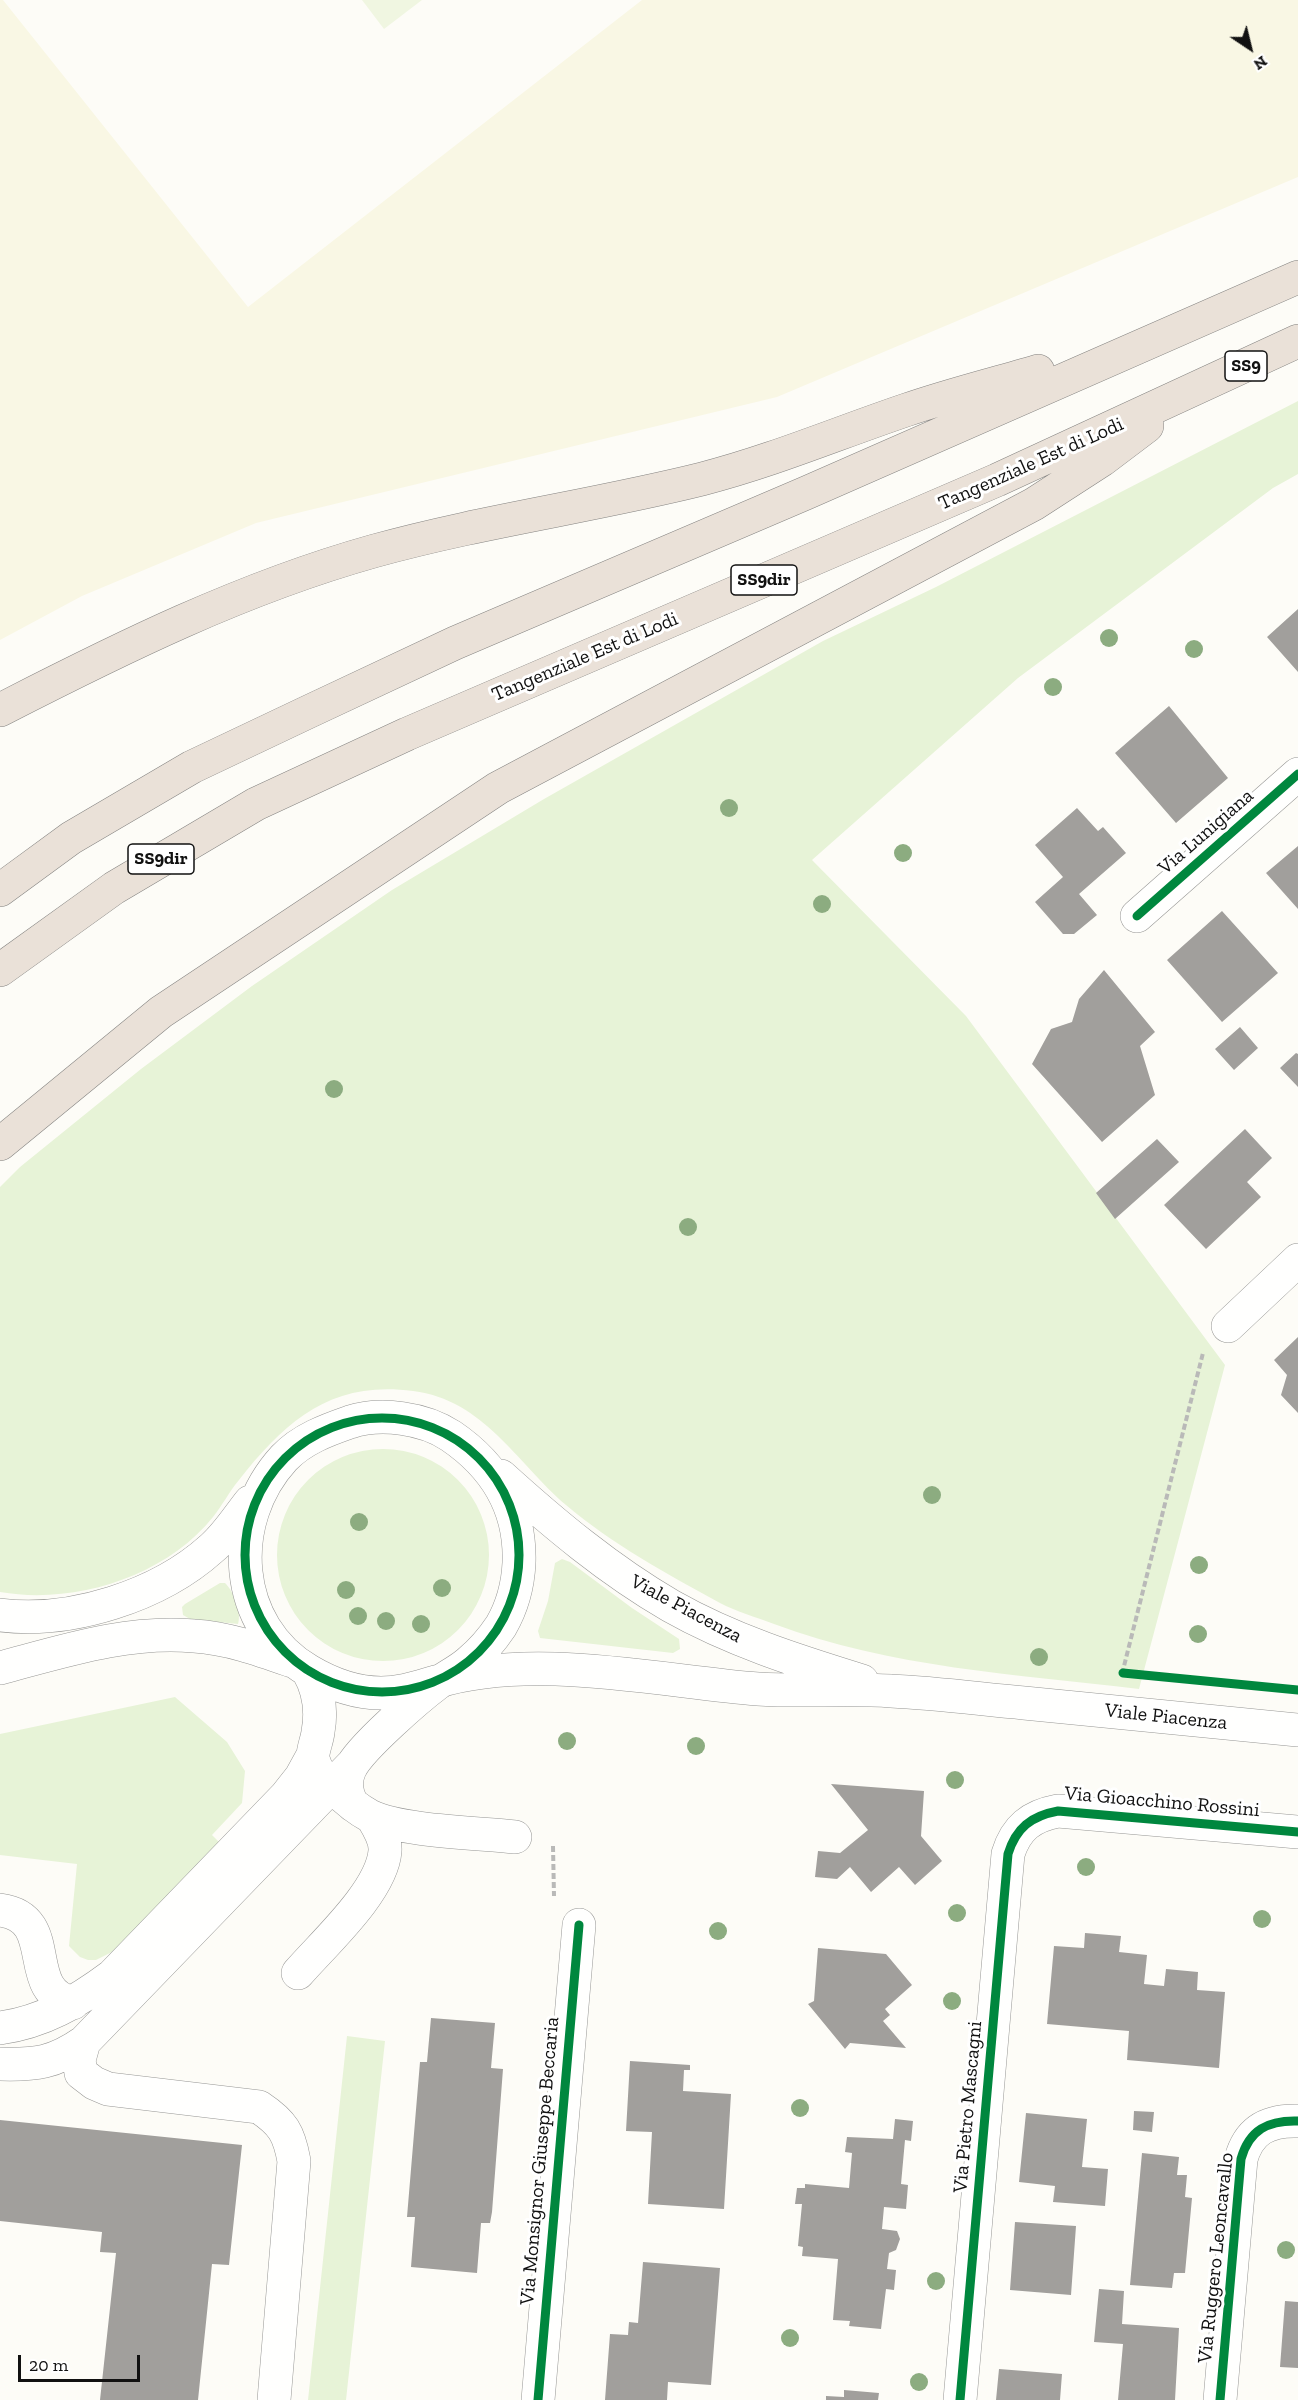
<!DOCTYPE html>
<style>
body{margin:0}
#map{position:relative;width:1298px;height:2400px;overflow:hidden;background:#fdfcf7;font-family:"Zilla Slab",serif}
canvas{display:block}
.north{position:absolute;left:1220px;top:18px;width:60px;height:60px;-webkit-text-stroke:4px #fff;paint-order:stroke;rotate:145deg;font-size:16px;font-weight:700;line-height:24px;text-align:center;color:#111}
.north::after{content:'';display:block;margin:auto;width:21px;height:27px;background:#111;clip-path:polygon(50% 0,100% 100%,50% 72%,0 100%)}
.scale{position:absolute;left:18px;top:2355px;width:122px;height:27px;box-sizing:border-box;border:3px solid #111;border-top:0;padding-left:8px;font-size:18px;line-height:21px;white-space:nowrap;color:#111;-webkit-text-stroke:4px #fff;paint-order:stroke}
</style>
<div id="map">
<canvas width="1298" height="2400"></canvas>
<div class="north">N</div>
<div class="scale">20 m</div>
</div>
<script>
const ctx = document.querySelector('canvas').getContext('2d');
ctx.lineJoin = 'round';
function fill(path, color) {
  ctx.fillStyle = color;
  ctx.fill(path, 'evenodd');
}
function strokePath(path, color, width, dash) {
  ctx.strokeStyle = color;
  ctx.lineWidth = width;
  ctx.lineCap = dash ? 'butt' : 'round';
  ctx.setLineDash(dash || []);
  ctx.stroke(path);
}
function write(font, color, halo, rows, align = 'center') {
  ctx.font = font + ' "Zilla Slab",serif';
  ctx.lineWidth = 6;
  ctx.setLineDash([]);
  ctx.textBaseline = 'middle';
  ctx.strokeStyle = halo;
  ctx.fillStyle = color;
  for (const [text, x, y, turn = 0] of rows) {
    ctx.save();
    ctx.translate(x, y);
    ctx.rotate((+turn || 0) * Math.PI / 180);
    ctx.textAlign = isNaN(turn) ? turn : align;
    if (halo) ctx.strokeText(text, 0, 0);
    ctx.fillText(text, 0, 0);
    ctx.restore();
  }
}
fill(new Path2D(`
 M0,0H3L248,307L642,0H1298V177L777,397L256,523L82,596L0,640Z`), '#f9f7e4');
fill(new Path2D(`
 M1298,401V474L1273,488L1018,678L812,860L966,1016L1225,1365L1139,1689C1016,1674 891,1668 774,1624C756,1617 737,1612 720,1603C667,1574 612,1544 566,1505C516,1462 484,1400 413,1391C332,1380 286,1420 239,1480C229,1492 222,1506 213,1517C165,1577 74,1605 0,1592V1187L20,1167L141,1069L252,986L392,890L544,799L823,641L936,587Z
 M277 1555a106 106 0 1 1 212 0a106 106 0 1 1-212 0Z
 M562,1559L570,1562L632,1608L679,1639L680,1649L673,1653L540,1638L538,1631L548,1601L555,1563Z
 M220,1583H225C234,1592 242,1612 238,1624L190,1619L183,1615L182,1607L185,1604Z
 M175,1697L227,1742L245,1771L242,1803L212,1835L220,1843L114,1951L96,1960H88L80,1957L69,1946L77,1864L0,1855V1734Z
 M347,2036L385,2041L346,2400H308Z`), '#e7f3d7');
fill(new Path2D(`
 M362,0H422L384,29Z`), '#f0f6e1');
fill(new Path2D(`
 M1298,609V672L1267,637Z
 M1169,706L1228,778L1176,823L1115,753Z
 M1077,808L1098,831L1103,827L1126,853L1079,894L1097,915L1074,934H1063L1035,902L1063,877L1035,845Z
 M1298,846V909L1266,873Z
 M1222,911L1278,973L1222,1022L1167,960Z
 M1104,970L1155,1032L1140,1046L1155,1095L1102,1142L1032,1064L1051,1029L1072,1022L1079,999Z
 M1240,1027L1258,1048L1234,1070L1215,1049Z
 M1296,1053L1298,1054V1087L1280,1068Z
 M1245,1129L1272,1158L1247,1182L1261,1197L1206,1249L1164,1205Z
 M1157,1139L1179,1162L1115,1219L1096,1193Z
 M1298,1337V1413L1281,1395L1287,1375L1274,1360Z
 M831,1784L924,1791L921,1836L942,1861L915,1885L899,1867L871,1892L850,1867L837,1879L815,1877L818,1851L840,1853L868,1830Z
 M1085,1933L1121,1936L1119,1952L1147,1955L1144,1984L1164,1986L1166,1969L1198,1972L1197,1990L1225,1992L1219,2068L1127,2060L1129,2031L1047,2024L1054,1946L1084,1948Z
 M818,1948L886,1954L912,1985L885,2009L890,2015L883,2021L906,2048L850,2043L845,2049L808,2004L814,2001Z
 M431,2018L495,2023L491,2068L503,2069L492,2212L490,2223H481L477,2273L411,2267L415,2217H407L408,2205L420,2062H427Z
 M630,2061L690,2065V2070H684L683,2091L731,2094L724,2209L648,2204L652,2132L626,2131Z
 M1134,2111L1154,2112L1152,2132L1133,2130Z
 M1026,2113L1087,2119L1082,2167L1108,2169L1105,2206L1053,2202L1055,2186L1019,2182Z
 M895,2119L913,2121L911,2141L905,2140L901,2184L908,2185L906,2209L884,2207L882,2229L897,2231L900,2239L896,2250L889,2253L887,2269L896,2270L894,2290L886,2289L881,2329L849,2326L850,2321L833,2320L838,2259L802,2256L803,2247L798,2246L802,2204H795L797,2188H805V2184L849,2188L852,2153L845,2152L847,2137L893,2139Z
 M0,2120L242,2145L229,2265L212,2264L198,2400H100L116,2253L100,2252L102,2232L0,2221Z
 M1142,2153L1179,2157L1177,2175H1187L1185,2197L1192,2198L1185,2273H1174L1172,2288L1130,2285Z
 M1015,2222L1076,2226L1071,2295L1010,2290Z
 M643,2262L720,2268L711,2385L668,2382L667,2400H605L610,2334L628,2335L629,2322L638,2323Z
 M1099,2289L1124,2291L1122,2324L1179,2328L1175,2400H1118L1123,2344L1094,2342Z
 M1285,2301L1298,2302V2368L1280,2367Z
 M999,2369L1062,2374L1060,2400H996Z
 M844,2390L879,2393L878,2400H826V2396L844,2397Z`), '#a19f9c');
const minor = new Path2D(`
 M1137,916L1298,774
 M1228,1326L1298,1260
 M501,1476C554,1524 609,1570 671,1606C731,1640 797,1661 862,1681
 M0,1615C71,1624 159,1596 212,1548C227,1535 238,1517 250,1502
 M0,1668C64,1651 128,1630 194,1636C228,1638 261,1650 292,1661
 M308,1671C319,1690 322,1710 318,1732C317,1741 312,1751 313,1759C316,1771 325,1781 334,1788C345,1799 357,1809 370,1816C400,1831 479,1833 515,1837
 M353,1805C346,1794 344,1782 350,1769C360,1748 418,1698 438,1683C448,1676 460,1670 469,1662C480,1653 493,1638 501,1626C512,1607 518,1584 519,1563C521,1509 495,1466 451,1436C424,1418 381,1412 350,1422C327,1430 302,1439 284,1458C226,1521 232,1626 309,1671C331,1684 355,1693 381,1693C401,1693 418,1687 436,1682C531,1652 660,1681 758,1689C802,1692 847,1688 891,1691C935,1693 980,1699 1024,1703C1115,1712 1207,1721 1298,1730
 M0,1910C61,1918 19,1991 73,2003
 M298,1973C324,1943 382,1891 385,1851C386,1839 378,1827 372,1817
 M0,2028C43,2022 77,2002 112,1976L286,1796L301,1777L312,1757
 M0,2064C36,2065 54,2063 84,2042
 M274,2400L294,2161C289,2133 283,2123 259,2107L108,2089L94,2083L81,2073L79,2060L84,2042L351,1766
 M538,2400L579,1925
 M960,2400L1008,1854C1016,1828 1031,1816 1058,1811L1298,1832
 M1220,2400L1241,2159C1249,2130 1268,2120 1298,2121`);
const highway = new Path2D(`
 M0,710C121,648 242,588 374,551C482,521 594,506 702,479C772,461 838,433 906,410C949,395 994,384 1038,371
 M0,890L71,838L192,767L308,712L455,643L806,493L1298,277
 M0,970L114,888L256,804L407,734L997,480L1298,341
 M0,1144L161,1012L498,788L1034,504L1102,460L1147,426`);
strokePath(minor, '#979795', 34);
strokePath(highway, '#858482', 34);
strokePath(new Path2D(`
 M1122,1674L1203,1353
 M553,1846L554,1896`), '#b9b9b8', 4, [6, 3]);
strokePath(minor, '#fffffe', 33);
strokePath(highway, '#eae1d8', 33);
strokePath(new Path2D(`
 M1137,916L1298,774
 M245 1555a137 137 0 1 1 274 0a137 137 0 1 1-274 0Z
 M1123,1673L1298,1690
 M538,2400L579,1925
 M960,2400L1008,1854C1016,1828 1031,1816 1058,1811L1298,1832
 M1220,2400L1241,2159C1249,2130 1268,2120 1298,2121`), '#00873e', 9);
ctx.fillStyle = '#8cac80';
for (const [x, y] of [
 [1109,638],
 [1194,649],
 [1053,687],
 [729,808],
 [903,853],
 [822,904],
 [334,1089],
 [688,1227],
 [932,1495],
 [359,1522],
 [1199,1565],
 [442,1588],
 [346,1590],
 [358,1616],
 [386,1621],
 [421,1624],
 [1198,1634],
 [1039,1657],
 [567,1741],
 [696,1746],
 [955,1780],
 [1086,1867],
 [957,1913],
 [1262,1919],
 [718,1931],
 [952,2001],
 [800,2108],
 [1286,2250],
 [936,2281],
 [790,2338],
 [919,2382]
]) {
  ctx.beginPath();
  ctx.arc(x, y, 9, 0, 2 * Math.PI);
  ctx.fill();
}
for (const [x, y, w] of [
 [1246,366,42],
 [764,580,66],
 [161,859,66]
]) {
  const box = new Path2D();
  box.roundRect(x - w / 2, y - 15, w, 30, 4.5);
  ctx.fillStyle = '#fff';
  ctx.fill(box);
  strokePath(box, '#111', 1.5);
}
write('bold 18px', '#111', null, [
 ["SS9",1246,366],
 ["SS9dir",764,580],
 ["SS9dir",161,859]
]);
write('20px', '#111', '#fff', [
 ["Tangenziale Est di Lodi",1031,464,-24],
 ["Tangenziale Est di Lodi",585,657,-23],
 ["Via Lunigiana",1206,832,-41],
 ["Viale Piacenza",686,1609,28],
 ["Viale Piacenza",1166,1717,6],
 ["Via Gioacchino Rossini",1162,1802,5],
 ["Via Pietro Mascagni",968,2107,-85],
 ["Via Monsignor Giuseppe Beccaria",540,2161,-85],
 ["Via Ruggero Leoncavallo",1216,2258,-84]
]);
</script>
